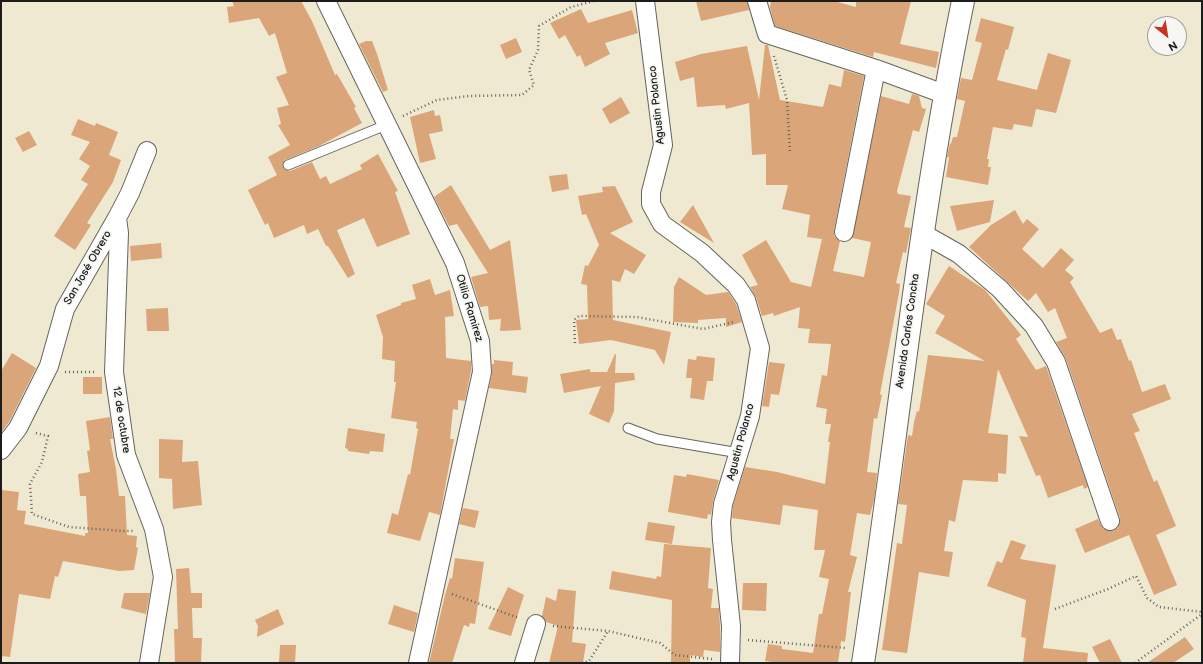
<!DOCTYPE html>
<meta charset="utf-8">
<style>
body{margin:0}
#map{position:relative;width:1203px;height:664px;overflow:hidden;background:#efe9d2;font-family:"Balsamiq Sans",sans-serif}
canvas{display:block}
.frame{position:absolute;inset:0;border:2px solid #1c1c1c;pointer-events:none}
.north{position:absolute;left:1147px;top:16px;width:40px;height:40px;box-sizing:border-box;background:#f6f6f2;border:1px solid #9f9f9c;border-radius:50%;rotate:150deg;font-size:11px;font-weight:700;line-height:16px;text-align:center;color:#1c1c1c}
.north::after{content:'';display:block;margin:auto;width:14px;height:18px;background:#c8321e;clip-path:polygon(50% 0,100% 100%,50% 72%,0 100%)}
</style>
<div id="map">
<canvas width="1203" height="664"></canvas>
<div class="frame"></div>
<div class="north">N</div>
</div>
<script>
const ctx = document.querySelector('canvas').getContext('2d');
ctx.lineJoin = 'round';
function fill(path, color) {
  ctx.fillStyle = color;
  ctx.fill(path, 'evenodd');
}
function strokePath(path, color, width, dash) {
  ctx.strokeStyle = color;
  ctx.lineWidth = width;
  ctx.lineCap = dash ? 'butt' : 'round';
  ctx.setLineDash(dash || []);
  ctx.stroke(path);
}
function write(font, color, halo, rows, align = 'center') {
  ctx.font = font + ' "Balsamiq Sans",sans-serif';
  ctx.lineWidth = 3.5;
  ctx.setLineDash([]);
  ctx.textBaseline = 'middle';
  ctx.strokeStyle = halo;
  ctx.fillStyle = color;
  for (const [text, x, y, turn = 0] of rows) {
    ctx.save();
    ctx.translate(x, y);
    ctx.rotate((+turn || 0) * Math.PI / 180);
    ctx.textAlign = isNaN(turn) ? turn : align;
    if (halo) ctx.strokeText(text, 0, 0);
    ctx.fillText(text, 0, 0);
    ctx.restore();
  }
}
fill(new Path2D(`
 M232,1H301L312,21L335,75L337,74L356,107L354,108L362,123L319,146L285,160L282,165L284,169L290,171L312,162L320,179L326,176L330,184L362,169L360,165L378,154L398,191L395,192L410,234L377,247L364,218L337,230L355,274L348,278L328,246H326L318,229L307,234L304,225L274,238L268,223L265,225L248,190L277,175L268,157L290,145L278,125L281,124L277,108L289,105L276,77L287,73L275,33L269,36L259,18L229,23L227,7L234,6Z
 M696,1H747L749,10L701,21Z
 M771,1H834L856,7V1H911L900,44L939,52L936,68L874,52L873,57L775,26L770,7Z
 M581,9L588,23L632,10L638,33L605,43L610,54L585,67L580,55L577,57L565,35L559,39L550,23Z
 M981,18L1014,27L1008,50L1006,49L997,80L1037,90L1048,53L1071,60L1056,113L1036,109L1032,127L1014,124L1012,130L993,127L987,159H989L988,167H991L988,185L946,177L949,157H947L950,143L951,144L953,137H957L965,101L957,99L961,78L972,80L982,43L975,41Z
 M516,38L522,52L506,59L500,45Z
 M366,41H372L377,54L388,90L383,92L359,44Z
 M765,45H768L780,100L823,107L829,84L841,87L844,70L864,76L834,230V236L840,241L833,271L864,277L871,242L852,238L881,96L909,104L912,94L919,96L922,108L926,109L919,132L913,130L897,191L898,194L911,196L904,227L911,228L906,253L903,252L896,283L900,284L899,293L880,394L882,395L877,419L874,418L867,472L877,473L874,500L870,515L857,513L850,555L857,557L848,592H851L845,642L841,641L838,663H779L765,661L768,644L782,646V649L813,653L819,614H822L829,579L819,577L825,550H814L818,510L783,505L780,525L732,518L733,506L745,467L777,472L825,484L830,442H828L831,424H825L827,409L816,407L822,375L827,376L831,344L808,343L810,329L798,328L800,307L774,316L773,313L762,316L756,297L750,287L758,285L742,255L766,240L791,282L811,287L822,239L807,237L810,215L782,209L788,185H766V154L752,155L749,103L726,109L725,105L697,107L694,77L680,81L675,62L701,54L747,46L759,100Z
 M621,97L630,113L610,124L602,109Z
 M434,110L435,116L440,115L443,131L429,134L436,159L420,163L410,117Z
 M78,119L95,126L96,123L118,132L109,155L121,160L113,182L87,223L91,225L75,250L54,236L88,184L81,180L90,166L79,159L90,142L71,135Z
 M29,131L37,145L23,152L15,138Z
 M567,174L569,189L552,192L549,176Z
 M451,185L490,250L510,240L521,330L500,331L501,319L489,320L488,306L480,307L471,277L488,273L457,224L449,226L434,197Z
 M615,186L633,222L610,233L646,255L634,274L625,269L620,282L612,280L613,320L671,332L664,365L655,350L611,340L579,344L576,320L588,319L587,285L581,284L585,265L588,266L599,245L586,214L582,215L578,196L603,192L602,187Z
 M994,200L990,222L957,231L950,206Z
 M693,205L714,243L680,222Z
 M1015,210L1023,224L1027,219L1039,229L1022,249L1043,268L1061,248L1074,260L1065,270L1074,278L1070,282L1100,333L1112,328L1117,340L1121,339L1129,361L1131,360L1142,392L1165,384L1171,399L1132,414L1140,431L1134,433L1154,482L1157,480L1176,526L1156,535L1177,585L1154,595L1129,535L1085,553L1075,529L1098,519L1103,529L1113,531L1118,528L1120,518L1066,359L1056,342L1067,338L1055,308L1048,312L1036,293L1028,301L969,247L991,225Z
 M161,243L162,258L131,261L130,246Z
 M949,266L985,290L1021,335L1016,339L1036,370L1046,366L1088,487L1084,489L1083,485L1048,498L1040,475L1036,476L1019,436L1028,437L998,369L988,433L1008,435L1006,474L998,473V482L963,480L955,522L949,520L944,551L953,552L949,577L919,572L907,653L882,650L897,543L902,544L907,505L898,504L908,435L912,436L914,422L917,411L919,412L928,355L985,361L935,333L945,316L926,304Z
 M679,277L706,295L728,292L736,304L742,322L726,327V318L698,320V323L673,322L674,287Z
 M430,279L435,295L450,290L454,316L445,317L446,358L471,361V371L465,401L458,400V410L453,409L450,439H454L440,515L429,512L420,541L387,533L392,513L398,515L408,474L410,475L418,429L416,428L417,422L391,418L396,382H394L395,361L382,359L383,337L376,315L401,305V303L416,299L412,285Z
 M168,308L169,331H147L146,309Z
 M12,353L36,368L9,422L1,433V371Z
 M615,354H616L615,373H634L635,380L615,383L614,411L609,423L589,414L601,386L564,393L560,374L590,369V372H607Z
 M697,356L715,358L713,381H707L704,400L690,398L692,378H686L688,359L696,360Z
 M494,360L513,362L512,375L528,377L526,393L489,388L492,374V364H494Z
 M769,362L785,364L779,395L771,394L769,407L762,406Z
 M83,377H102V394H83Z
 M110,417L113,439H110L116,469L119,496H125L127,535L137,536L136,547L138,548L134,570L119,571L63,561L58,577L55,576L50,599L19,594L10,657L1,656V490L19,492L17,510L26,511L24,524L85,536V533H88L86,496H80L78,474L90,472L87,451L90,450L86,421Z
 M348,428L385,434L383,452L370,451L369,454L348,451V449L345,448Z
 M159,439L183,440L182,462L198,461L202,505L173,509L172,479L159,478Z
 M687,474L719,480L713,501L711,515L708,514L707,519L668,512L674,475L686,477Z
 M463,508L479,511L475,528L459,524Z
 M648,522L675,526L672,544L645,540Z
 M1011,540L1026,545L1020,559L1056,565L1043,648L1088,653L1087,663H1023L1026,638L1021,637L1026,600L987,586L997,561L1002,563Z
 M664,544L711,548L708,588L713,589L711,608H719L720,626V652L704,650L703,657L690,655V663H671L672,600L609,589L612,571L656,579L657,576L661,577Z
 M455,558L484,562L475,624L470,623L469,627L464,625L452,663H429L445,595L450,578L452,579Z
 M189,568L191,593H202V608H192L193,638H202L201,663H175L174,629H178L176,569Z
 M743,583H767L766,611L742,610Z
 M508,587L524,595L511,636L488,629Z
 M558,589L576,591L572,642L586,644L583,663H549L558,626L546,622L542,616L546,597L556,601Z
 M124,593H150L146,614L121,608Z
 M394,605L418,613L414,632L388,624Z
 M278,609L284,624L257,637L258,626L255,620Z
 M1185,637L1194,649L1173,663H1147Z
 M1110,639L1122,663H1100L1092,647Z
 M280,645H296L295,663H279Z`), '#daa578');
const service = new Path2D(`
 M288,165L386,125
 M628,428L657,439L739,453`);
const minor = new Path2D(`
 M326,1L455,263L480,341L482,372L418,663
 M645,1L663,145L651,192V204L662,224L702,253L736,285L746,300L760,348L750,416L723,504L721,522L722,540L731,626L730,663
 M757,1L767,34L876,69L944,94
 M117,218L119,233L114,372L126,455L154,529L163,577L149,663
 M844,232L876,69
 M922,233L959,254L1000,289L1034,326L1056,362L1110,521
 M1,450L18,428L49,366L65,309L117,218L130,193L147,151
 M524,663L536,624`);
const tertiary = new Path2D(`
 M863,663C897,442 918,220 963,1`);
strokePath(service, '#66645c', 11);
strokePath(minor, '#66645c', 20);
strokePath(tertiary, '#66645c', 24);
strokePath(new Path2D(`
 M774,56L787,100L790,153
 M403,116L437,100L469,96L522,95L534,85L529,70L538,50L539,26L571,7L594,1
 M575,343L574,320L579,316L637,317L703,329L734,322
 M65,372H96
 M36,433L48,436L42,462L30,484L32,514L69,527L124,531H135
 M452,594L519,618
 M1055,609L1108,589L1136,576L1147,598L1159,607L1202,612
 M553,626L608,631L660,643L675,655L712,659
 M748,640L846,648
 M582,663L589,661L608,631
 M1135,663L1202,614`), '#66645c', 2.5, [1, 3]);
strokePath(service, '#fff', 9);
strokePath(minor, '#fff', 18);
strokePath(tertiary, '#fff', 22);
write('11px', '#1c1c1c', '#f6f6f2', [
 ["Agustin Polanco",657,105,-96],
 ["San José Obrero",88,268,-60],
 ["Otilio Ramirez",469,308,73],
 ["Avenida Carlos Concha",908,331,-82],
 ["12 de octubre",121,420,81],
 ["Agustin Polanco",741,442,-75]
]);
</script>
